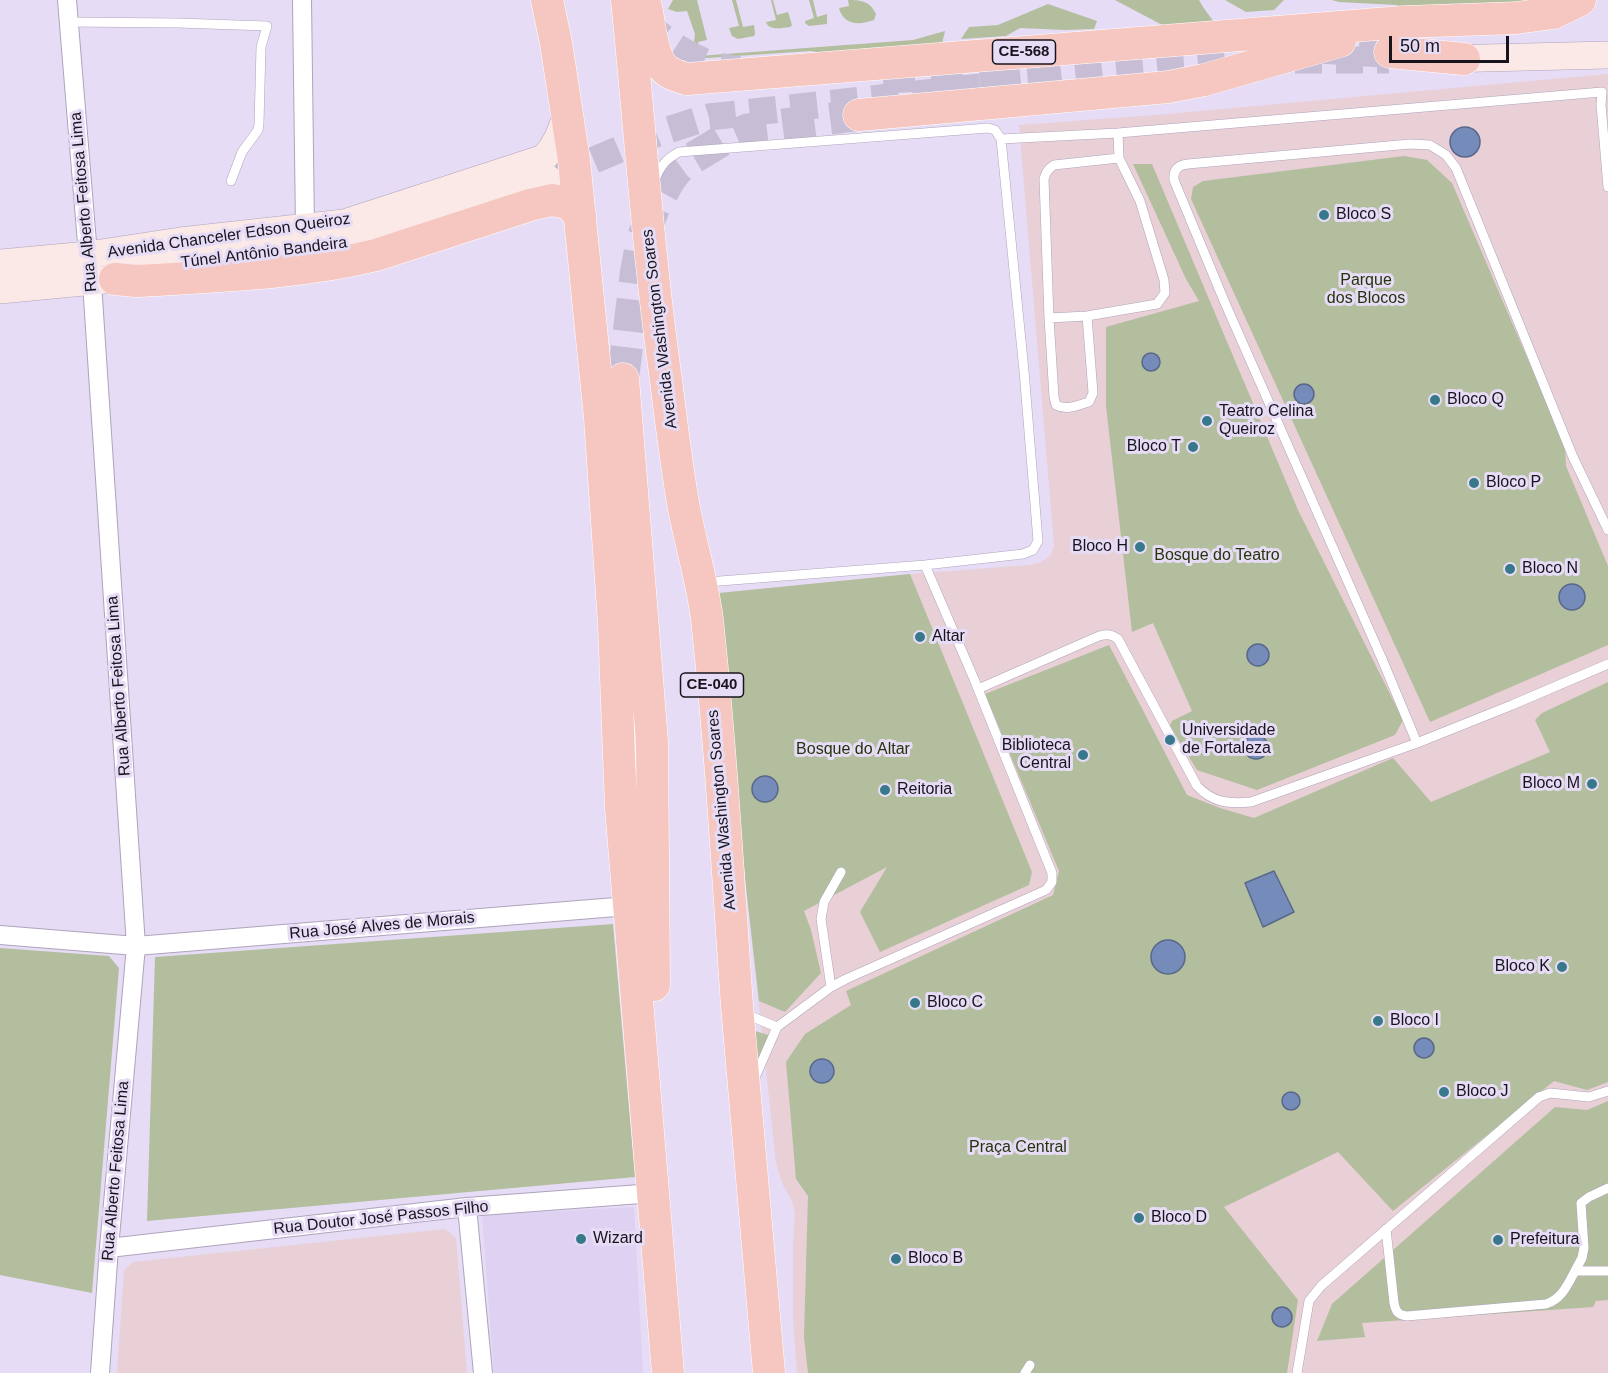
<!DOCTYPE html>
<meta charset="utf-8">
<style>
body{margin:0}
#map{position:relative;width:1608px;height:1373px;overflow:hidden;background:#e6dcf5;font-family:Helvetica,sans-serif}
canvas{display:block}
.scale{position:absolute;left:1389px;top:36px;width:120px;height:27px;box-sizing:border-box;border:3px solid #18141d;border-top:0;padding-left:8px;font-size:18px;line-height:21px;white-space:nowrap;color:#18141d;-webkit-text-stroke:4px #e6dcf5;paint-order:stroke}
</style>
<div id="map">
<canvas width="1608" height="1373"></canvas>
<div class="scale">50 m</div>
</div>
<script>
const ctx = document.querySelector('canvas').getContext('2d');
ctx.lineJoin = 'round';
function fill(path, color) {
  ctx.fillStyle = color;
  ctx.fill(path, 'evenodd');
}
function strokePath(path, color, width, dash) {
  ctx.strokeStyle = color;
  ctx.lineWidth = width;
  ctx.lineCap = dash ? 'butt' : 'round';
  ctx.setLineDash(dash || []);
  ctx.stroke(path);
}
function write(font, color, halo, rows, align = 'center') {
  ctx.font = font + ' Helvetica,sans-serif';
  ctx.lineWidth = 6;
  ctx.setLineDash([]);
  ctx.textBaseline = 'middle';
  ctx.strokeStyle = halo;
  ctx.fillStyle = color;
  for (const [text, x, y, turn = 0] of rows) {
    ctx.save();
    ctx.translate(x, y);
    ctx.rotate((+turn || 0) * Math.PI / 180);
    ctx.textAlign = isNaN(turn) ? turn : align;
    if (halo) ctx.strokeText(text, 0, 0);
    ctx.fillText(text, 0, 0);
    ctx.restore();
  }
}
fill(new Path2D(`
 M634,1207L643,1373H494L482,1215Z`), '#ded1f1');
fill(new Path2D(`
 M1608,74V1373H797L793,1319V1243L795,1213L792,1201L782,1183L776,1162L746,887L719,593L910,574L1029,565L1040,563L1051,555L1054,545L1019,125L1156,115Z
 M445,1229L456,1238L467,1373H117L124,1270L133,1262Z`), '#e9cfd6');
fill(new Path2D(`
 M673,0H697L707,40L698,42L699,56L913,40L945,31L942,44L831,54L810,51L692,59L695,34L687,11L677,12L668,9Z
 M732,0H736L743,27L754,25L755,34L754,36L738,39L732,36L729,28L739,26Z
 M771,0H773L777,15L788,12L792,25L790,27C781,28 769,31 766,22L776,20Z
 M809,0H813L817,17L827,14V24L809,26L805,23V21L814,18Z
 M848,0C861,0 870,1 876,14L874,20C859,25 844,26 839,8L849,6Z
 M1115,0H1199L1203,7L1216,25L1166,27Z
 M1225,0H1284L1274,10L1246,12Z
 M1332,0H1548L1532,2L1398,8L1397,5L1339,2Z
 M1048,4L1097,21L1094,29L1065,30L1020,28L1006,36L961,39L969,27L998,25Z
 M1404,156L1427,160L1452,183L1565,446L1566,466L1608,566V645L1430,722L1191,199L1193,187L1203,181Z
 M1133,164H1152L1298,510L1403,720L1395,735L1257,790L1197,770L1170,726L1172,721L1192,711L1153,623L1132,632L1106,406V327L1199,301L1186,279Z
 M910,574L1032,872L1029,885L880,952L860,912L887,867L804,911L811,930L821,973L785,1012L759,1001L746,887L719,593Z
 M1109,645L1187,795L1220,808L1254,818L1393,758L1431,802L1550,752L1535,720L1542,713L1608,682V1082L1587,1090L1554,1081L1393,1211L1338,1152L1224,1207L1298,1300L1287,1373H808L804,1337L808,1196L796,1179L786,1062L805,1034L851,1005L846,991L1053,895L1059,871L985,694Z
 M613,924L635,1177L147,1221L155,957Z
 M0,948L109,956L119,968L92,1293L0,1275Z
 M746,1028L771,1036L750,1071Z
 M1608,1101V1300L1596,1301L1593,1307L1362,1323L1365,1337L1317,1341L1332,1304L1555,1107L1587,1110Z`), '#b2be9d');
const water = new Path2D(`
 M1450 142a15 15 0 1 1 30 0a15 15 0 1 1-30 0Z
 M1142 362a9 9 0 1 1 18 0a9 9 0 1 1-18 0Z
 M1294 394a10 10 0 1 1 20 0a10 10 0 1 1-20 0Z
 M1559 597a13 13 0 1 1 26 0a13 13 0 1 1-26 0Z
 M1247 655a11 11 0 1 1 22 0a11 11 0 1 1-22 0Z
 M1244 747a12 12 0 1 1 24 0a12 12 0 1 1-24 0Z
 M752 789a13 13 0 1 1 26 0a13 13 0 1 1-26 0Z
 M1274,871L1294,912L1263,927L1245,883Z
 M1151 957a17 17 0 1 1 34 0a17 17 0 1 1-34 0Z
 M1414 1048a10 10 0 1 1 20 0a10 10 0 1 1-20 0Z
 M810 1071a12 12 0 1 1 24 0a12 12 0 1 1-24 0Z
 M1282 1101a9 9 0 1 1 18 0a9 9 0 1 1-18 0Z
 M1272 1317a10 10 0 1 1 20 0a10 10 0 1 1-20 0Z`);
fill(water, '#758bba');
strokePath(water, '#59678b', 1.5);
strokePath(new Path2D(`
 M1295,60H1389
 M556,176L658,133L709,117L1125,71L1235,62`), '#c7bed5', 27, [27, 14]);
strokePath(new Path2D(`
 M639,17C662,46 703,70 740,72
 M1311,47L1390,52
 M883,77L943,75L1034,67
 M623,379L636,272L642,240L654,208L669,181L678,169L693,158L723,140L749,129L859,115`), '#c7bed5', 32, [32, 16]);
const service = new Path2D(`
 M69,22L178,23L267,26L261,47L259,124L258,130L242,152L231,181
 M1001,139L1118,133L1602,92L1601,105L1608,187
 M655,180C660,166 666,159 679,152L988,128L995,130L1001,139L1024,371L1038,541L1033,550L1023,554L925,565L707,582
 M1087,316L1093,393L1089,402C1078,405 1067,411 1056,405L1054,397L1049,318L1044,179C1046,172 1048,169 1054,165L1119,158L1118,133
 M1049,318L1087,316L1157,304L1165,293L1164,280L1140,201L1119,158
 M978,689L1099,636C1107,634 1111,634 1118,639L1197,786C1213,803 1229,804 1251,802L1417,743L1512,705L1608,664
 M1417,743L1382,659L1225,303L1174,180C1173,170 1178,165 1188,164L1410,144L1430,145L1446,155L1456,168L1573,457L1608,530
 M831,987L821,919L824,902L841,872
 M743,1013L777,1027
 M753,1082L777,1027L831,987L846,979L1046,890L1052,882V873L974,679L925,565
 M1386,1229L1394,1303C1396,1312 1398,1315 1407,1316L1546,1304C1562,1299 1568,1284 1575,1271H1608
 M1575,1271L1582,1258L1584,1248L1581,1203L1589,1197L1608,1188
 M1025,1373L1030,1365
 M1297,1373L1309,1301L1321,1286L1539,1097L1550,1093L1589,1097L1608,1091`);
const minor = new Path2D(`
 M67,0L88,255L92,283L136,946L109,1248L100,1373
 M302,0L305,228
 M0,935L136,946L628,906
 M467,1207L483,1373
 M109,1248L467,1207L654,1193`);
const secondary = new Path2D(`
 M1444,59L1608,55
 M0,263L88,255L180,241L344,223L544,158C556,145 561,132 566,115
 M0,290L115,279L136,272L222,255L324,249L349,244L549,179`);
const trunk = new Path2D(`
 M547,0L556,43L574,160L600,418L614,624L621,808L668,1373
 M627,0C640,127 648,254 666,380C671,421 676,462 683,503C690,542 702,579 707,619C721,748 728,877 737,1006C747,1129 758,1251 769,1373
 M646,7C650,24 651,58 666,70C672,75 680,77 687,79L1403,22L1516,18L1553,13L1580,0
 M1390,52L1464,59
 M859,115L1168,87L1204,80L1340,41
 M115,279L136,281C217,276 298,274 376,255L530,205L552,200L568,203L580,215
 M623,379L652,742L654,985`);
strokePath(service, '#aea4bc', 10);
strokePath(minor, '#aea4bc', 20);
strokePath(secondary, '#aea4bc', 28);
strokePath(trunk, '#fff', 33);
strokePath(service, '#fff', 9);
strokePath(minor, '#fff', 18);
strokePath(secondary, '#fbe9e7', 27);
strokePath(trunk, '#f6c6c0', 32);
for (const [x, y, r, color] of [
 [1324,215,6,"#37798b"],
 [1435,400,6,"#37798b"],
 [1207,421,6,"#37798b"],
 [1193,447,6,"#37798b"],
 [1474,483,6,"#37798b"],
 [1140,547,6,"#37798b"],
 [1510,569,6,"#37798b"],
 [920,637,6,"#37798b"],
 [1170,740,6,"#37798b"],
 [1083,755,6,"#37798b"],
 [1592,784,6,"#37798b"],
 [885,790,6,"#37798b"],
 [1562,967,6,"#37798b"],
 [915,1003,6,"#37798b"],
 [1378,1021,6,"#37798b"],
 [1444,1092,6,"#37798b"],
 [1139,1218,6,"#37798b"],
 [581,1239,6,"#37798b"],
 [1498,1240,6,"#37798b"],
 [896,1259,6,"#37798b"]
]) {
  const dot = new Path2D();
  dot.arc(x, y, r, 0, 2 * Math.PI);
  ctx.fillStyle = color;
  ctx.fill(dot);
  strokePath(dot, '#e6dcf5', 2);
}
for (const [x, y, w] of [
 [1024,52,63],
 [712,685,63]
]) {
  const box = new Path2D();
  box.roundRect(x - w / 2, y - 12, w, 24, 4.5);
  ctx.fillStyle = '#e6dcf5';
  ctx.fill(box);
  strokePath(box, '#18141d', 1.5);
}
write('bold 15px', '#18141d', null, [
 ["CE-568",1024,52],
 ["CE-040",712,685]
]);
write('16px', '#18141d', '#e6dcf5', [
 ["Rua Alberto Feitosa Lima",84,202,-95],
 ["Avenida Chanceler Edson Queiroz",229,236,-8],
 ["Túnel Antônio Bandeira",264,253,-7],
 ["Avenida Washington Soares",660,329,-97],
 ["Rua Alberto Feitosa Lima",119,686,-94],
 ["Avenida Washington Soares",722,810,-95],
 ["Rua José Alves de Morais",382,926,-5],
 ["Rua Alberto Feitosa Lima",116,1171,-85],
 ["Rua Doutor José Passos Filho",381,1218,-6]
]);
write('16px', '#18141d', '#e6dcf5', [
 ["Bloco S",1336,215],
 ["Bloco Q",1447,400],
 ["Teatro Celina",1219,412],
 ["Queiroz",1219,430],
 ["Bloco T",1181,447,"right"],
 ["Bloco P",1486,483],
 ["Bloco H",1128,547,"right"],
 ["Bloco N",1522,569],
 ["Altar",932,637],
 ["Universidade",1182,731],
 ["de Fortaleza",1182,749],
 ["Biblioteca",1071,746,"right"],
 ["Central",1071,764,"right"],
 ["Bloco M",1580,784,"right"],
 ["Reitoria",897,790],
 ["Bloco K",1550,967,"right"],
 ["Bloco C",927,1003],
 ["Bloco I",1390,1021],
 ["Bloco J",1456,1092],
 ["Bloco D",1151,1218],
 ["Wizard",593,1239],
 ["Prefeitura",1510,1240],
 ["Bloco B",908,1259]
], 'left');
write('16px', '#27330a', '#e6dcf5', [
 ["Parque",1366,281],
 ["dos Blocos",1366,299],
 ["Bosque do Teatro",1217,556],
 ["Bosque do Altar",853,750],
 ["Praça Central",1018,1148]
]);
</script>
